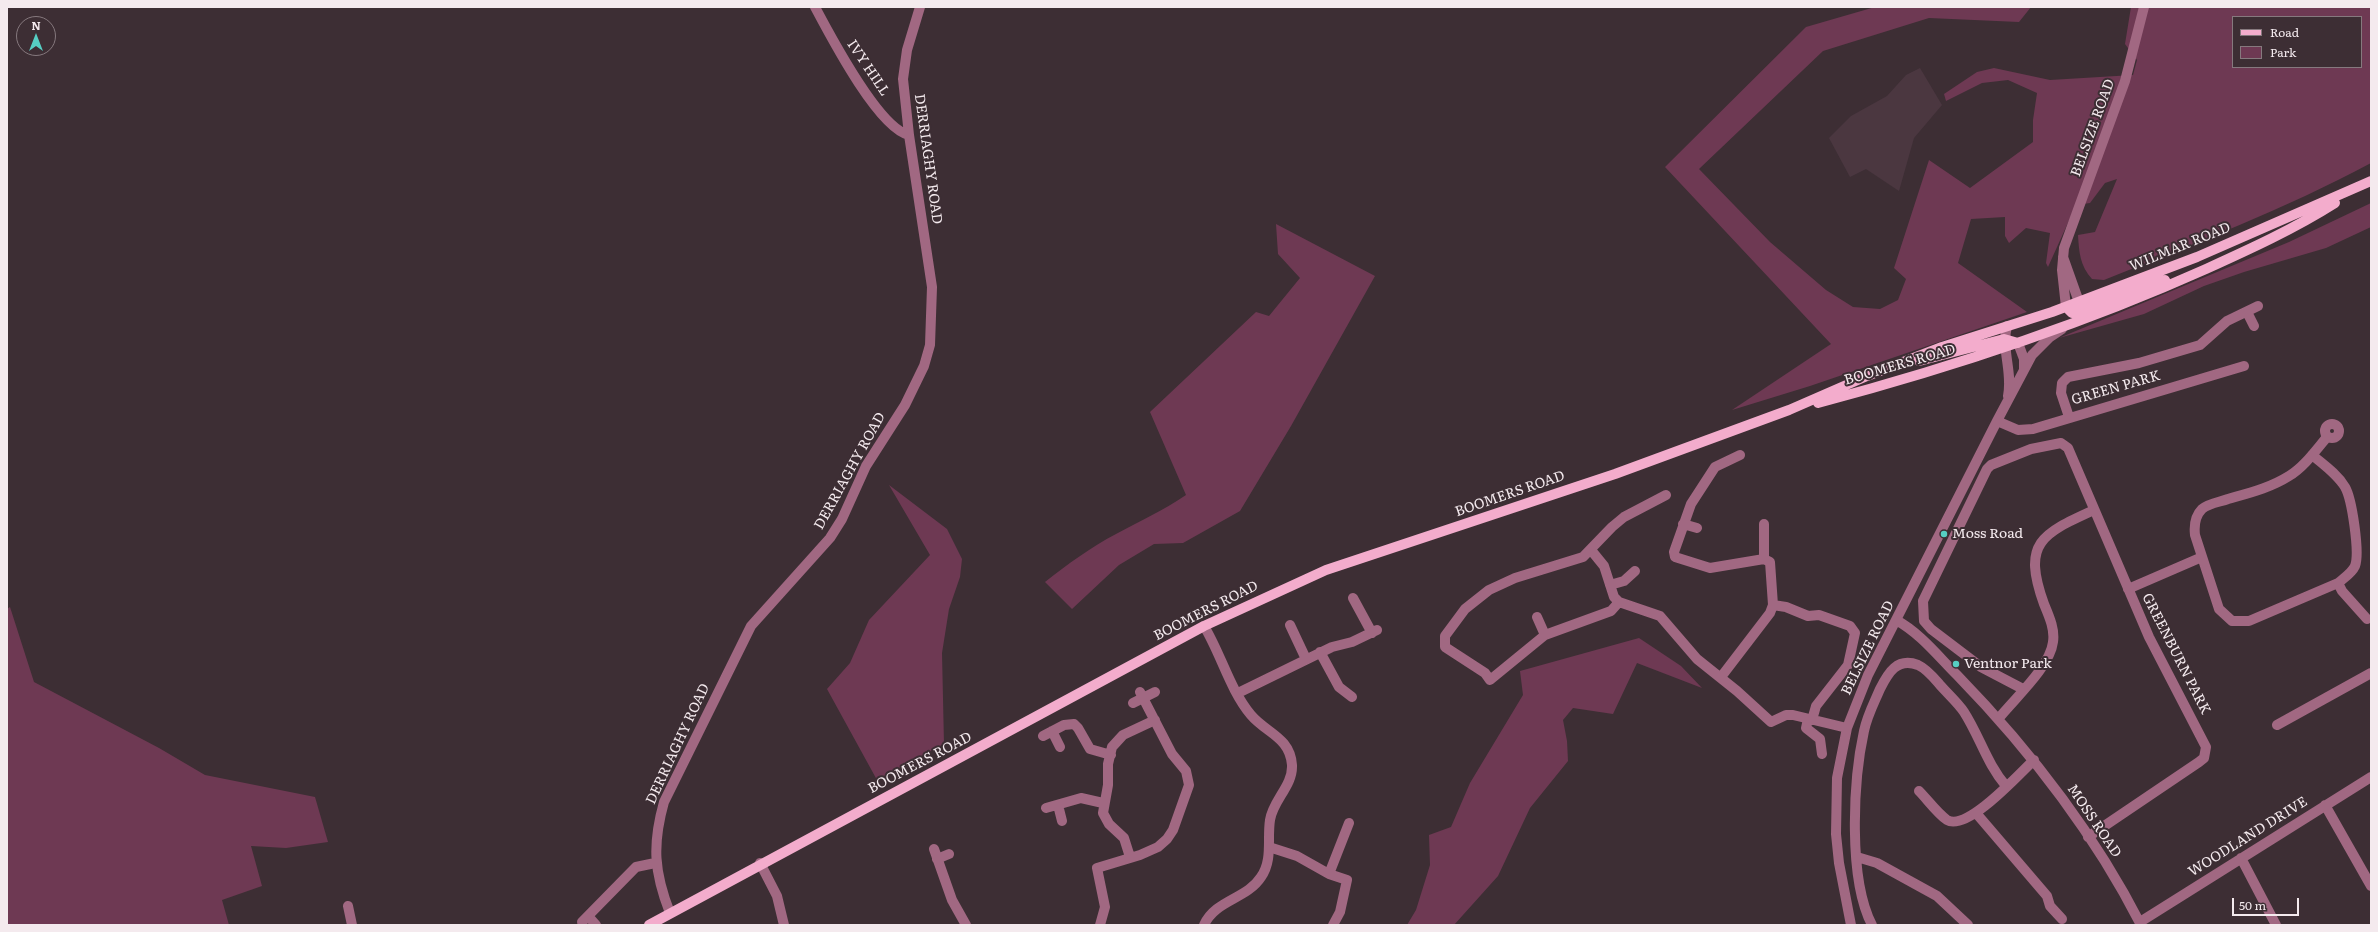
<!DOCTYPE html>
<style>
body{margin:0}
#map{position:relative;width:2378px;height:932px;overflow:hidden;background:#3d2e34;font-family:Literata,serif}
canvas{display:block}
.frame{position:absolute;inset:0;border:8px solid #f4eaee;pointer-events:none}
.legend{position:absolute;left:2232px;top:16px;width:130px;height:52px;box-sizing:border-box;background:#3d2e34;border:1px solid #86797e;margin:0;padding:5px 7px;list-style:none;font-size:12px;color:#f4eaee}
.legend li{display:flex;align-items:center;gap:8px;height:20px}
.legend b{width:20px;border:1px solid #86797e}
.north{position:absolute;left:16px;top:16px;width:40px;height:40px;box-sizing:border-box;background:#3d2e34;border:1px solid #86797e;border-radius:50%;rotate:0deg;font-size:11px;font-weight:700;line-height:16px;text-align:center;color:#f4eaee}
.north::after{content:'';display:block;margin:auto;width:14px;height:18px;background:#56cec3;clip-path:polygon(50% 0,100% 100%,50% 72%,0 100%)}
.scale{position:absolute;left:2232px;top:898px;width:67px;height:18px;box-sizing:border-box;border:2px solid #f4eaee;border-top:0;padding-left:5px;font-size:12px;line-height:14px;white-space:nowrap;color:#f4eaee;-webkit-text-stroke:3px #3d2e34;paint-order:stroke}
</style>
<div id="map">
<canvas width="2378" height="932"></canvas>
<div class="frame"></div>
<ul class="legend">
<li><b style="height:5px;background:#f3accc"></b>Road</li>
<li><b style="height:11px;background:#6e3953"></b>Park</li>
</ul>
<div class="north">N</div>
<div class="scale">50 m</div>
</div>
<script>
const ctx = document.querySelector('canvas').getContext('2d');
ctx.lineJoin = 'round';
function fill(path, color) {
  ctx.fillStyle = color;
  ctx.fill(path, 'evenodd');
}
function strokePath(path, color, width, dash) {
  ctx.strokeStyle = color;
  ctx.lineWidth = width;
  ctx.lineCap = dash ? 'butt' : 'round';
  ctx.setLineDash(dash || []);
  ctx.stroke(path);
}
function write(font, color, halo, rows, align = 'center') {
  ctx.font = font + ' Literata,serif';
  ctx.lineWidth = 4;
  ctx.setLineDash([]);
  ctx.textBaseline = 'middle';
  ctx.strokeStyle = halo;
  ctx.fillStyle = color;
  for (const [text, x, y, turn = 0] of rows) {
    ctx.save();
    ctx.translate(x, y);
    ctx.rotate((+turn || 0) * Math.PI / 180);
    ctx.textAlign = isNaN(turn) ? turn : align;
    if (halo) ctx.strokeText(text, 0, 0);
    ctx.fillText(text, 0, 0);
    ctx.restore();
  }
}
fill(new Path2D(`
 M1920,68L1942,105L1914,138L1899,191L1866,169L1850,177L1829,138L1851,116L1887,96L1906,75Z`), '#4b3740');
fill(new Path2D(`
 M1875,7H2031L2019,22L1929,18L1823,51L1699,169L1770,242L1826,290L1853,307L1880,309L1898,300L1906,279L1894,268L1929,160L1970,188L2033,142V120L2037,93L2008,80L1982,83L1946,101L1944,94L1977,72L1994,68L2050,80L2133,75L2137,60L2125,44L2131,7H2371V163C2285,209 2194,244 2104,280L2092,279C2080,266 2079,252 2078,235L2095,232L2117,179L2105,183L2090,203L2076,205L2048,267L2046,263L2050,233L2026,228L2009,243L2005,236V217L1971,219L1958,263L2027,312L1810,386L1732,410L1831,344L1665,167L1806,27ZM2233,17H2361V67H2233Z
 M2371,203V227L2326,248L2244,272L2204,286L2144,314L2059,338L2289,242Z
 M1276,224L1375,276L1291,426L1240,511L1183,543L1154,544L1119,565L1072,609L1045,582C1068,564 1091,547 1116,534C1142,520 1162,511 1186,495L1150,412L1256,312L1269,316L1300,278L1278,254Z
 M889,485L947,529L962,559L960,577L949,609L942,653L944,744L877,780L827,689L850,663L869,620L930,555Z
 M10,607L34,682L159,748L205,775L315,797L328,842L286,848L251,846L262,886L222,900L229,925H7V609Z
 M1639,638L1681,666L1702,688L1637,663L1613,714L1573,708L1563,720L1567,741L1568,761L1530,808L1498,876L1454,925H1407L1416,910L1430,865L1429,835L1451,827L1470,783L1523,695L1520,671Z`), '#6e3953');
strokePath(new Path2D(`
 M815,7C830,35 878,128 909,135
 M2063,257L2079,302L2078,309
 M2066,307L2062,270L2064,248L2125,81L2144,7
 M2247,312L2254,326
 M2007,326C2001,350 2013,372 2008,396
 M2018,343L2024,359V370
 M2069,417L2061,393L2062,383L2068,377L2139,363L2200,345L2227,321L2258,306
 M1997,421L2018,430L2033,429L2244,366
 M2325 431a7 7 0 1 1 14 0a7 7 0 1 1-14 0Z
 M2312,455C2324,465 2337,474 2345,487C2352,499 2360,553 2355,566C2352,573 2344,578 2338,583L2249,621H2232L2219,609L2195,535C2194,526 2195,516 2202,509C2209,503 2220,502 2228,499C2249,493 2270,488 2289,476C2304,467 2316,450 2327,437
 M1683,524L1697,528
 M1764,524V559
 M1591,550L1604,566L1614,597L1619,602L1660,616L1697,659L1737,691L1771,722L1786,715H1793L1847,728
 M2338,583L2342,591L2367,619
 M1610,585L1624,581L1635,571
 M2128,589L2202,557
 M1353,598L1372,633
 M1619,602L1611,611L1545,635L1490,680L1485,673L1445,647V636L1465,609L1489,590L1515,578L1583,557L1612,527L1624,517L1666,495
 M1773,605L1786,607L1808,616L1819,615L1850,626L1855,633L1848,665L1816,706L1812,720
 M1537,617L1545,635
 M1896,620C1920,633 1938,656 1957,675C2029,749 2094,833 2141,925
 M1290,625L1306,659
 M1204,626C1221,654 1230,690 1251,715C1266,733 1290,737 1292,765C1293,786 1273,800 1270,820C1267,839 1273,860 1261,877C1247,899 1215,900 1204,925
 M1320,652L1339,687L1352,697
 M1721,677L1770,613L1773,605L1770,562L1764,559L1710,568L1675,557L1674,552L1691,504L1715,467L1740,455
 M2023,689L1981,667L1931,629L1924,621L1923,601L1987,469L1991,465L2031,449L2061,443L2068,448L2149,637L2206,747L2204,758L2199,762L2088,837
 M1238,693L1332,647L1352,642L1377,630
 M1133,703L1155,692
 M1999,718C2015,698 2050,667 2053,642C2055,629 2049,616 2044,604C2022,543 2041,534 2094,510
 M1808,719L1806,728L1820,739L1822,754
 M2277,725L2371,673
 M1052,731L1060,747
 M1043,736L1064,725L1074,724L1078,728L1090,749L1111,755
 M1919,791C1927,799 1937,813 1947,820C1967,832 2019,774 2034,760
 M1058,805L1062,821
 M2325,805L2371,886
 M1046,808L1081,798L1103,803
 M1976,813L2047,896L2050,906L2062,919
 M1269,847L1297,856L1329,874L1349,823
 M934,849L952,900L966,925
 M1130,857L1124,838L1109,824L1103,813L1108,785V764L1112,747L1123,735L1155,720
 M1857,857L1877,863L1937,896L1968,925
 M2241,858L2276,925
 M937,859L949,854
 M760,863L777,896L784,925
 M1329,874L1347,880L1340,912L1333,925
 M348,906L352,925
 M670,913C654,872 652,845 664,802L751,626L830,538L842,519L866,466L905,405L924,366L930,345L932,287L909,135L903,79L907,50L920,7
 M588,916L596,925
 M582,922L636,867L655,863
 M2140,922L2371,777
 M1100,925L1105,907L1097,868L1140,855L1158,847L1167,839L1173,830L1189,785L1186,771L1172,754L1140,692
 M1851,925L1839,863L1836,834L1837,778L1847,728L1868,675L1997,421L2032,355L2050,337L2062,329
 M1872,925C1848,879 1853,781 1864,731C1867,716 1874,703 1880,689C1888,673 1897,657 1918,665C1927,669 1934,678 1940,685C1948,694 1958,703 1964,712C1980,737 1987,764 2006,786`), '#a16882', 10);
strokePath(new Path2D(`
 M2066,307L2072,313L2078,312L2165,280
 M1919,361L2004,339L2018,343
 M1818,403C1950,368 2081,325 2206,269C2250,249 2294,229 2335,203
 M649,925L1204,626L1326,570L1615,474L1789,410L1867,376L1942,347L2052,312L2197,257L2371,181`), '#f3accc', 10);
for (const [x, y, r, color] of [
 [1944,534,4,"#56cec3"],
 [1956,664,4,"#56cec3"]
]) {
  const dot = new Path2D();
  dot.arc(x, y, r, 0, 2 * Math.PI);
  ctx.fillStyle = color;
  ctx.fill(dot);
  strokePath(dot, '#3d2e34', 1.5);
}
write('14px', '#f4eaee', '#3d2e34', [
 ["IVY HILL",868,68,56],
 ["BELSIZE ROAD",2093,128,-70],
 ["DERRIAGHY ROAD",928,159,82],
 ["WILMAR ROAD",2180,247,-22],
 ["BOOMERS ROAD",1900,365,-16],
 ["GREEN PARK",2116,388,-16],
 ["DERRIAGHY ROAD",850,471,-61],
 ["BOOMERS ROAD",1510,494,-19],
 ["BOOMERS ROAD",1206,611,-27],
 ["BELSIZE ROAD",1868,648,-64],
 ["GREENBURN PARK",2176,654,63],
 ["DERRIAGHY ROAD",678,744,-65],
 ["BOOMERS ROAD",920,763,-28],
 ["MOSS ROAD",2094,821,56],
 ["WOODLAND DRIVE",2248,837,-32]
]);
write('14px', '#f4eaee', '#3d2e34', [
 ["Moss Road",1952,534],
 ["Ventnor Park",1964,664]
], 'left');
</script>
